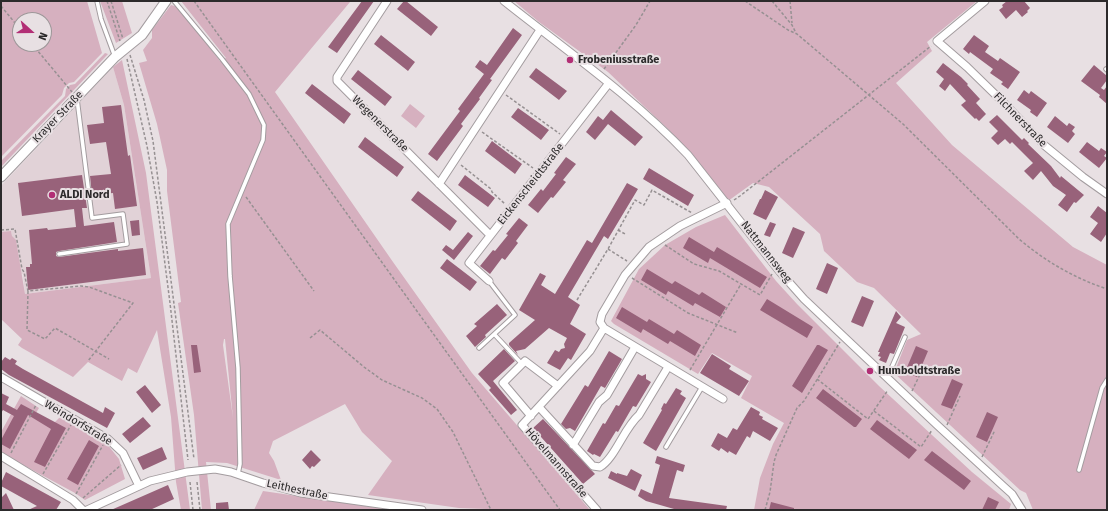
<!DOCTYPE html>
<meta charset="utf-8">
<style>
body{margin:0}
#map{position:relative;width:1108px;height:511px;overflow:hidden;background:#e8e0e3;font-family:"Fira Sans",sans-serif}
canvas{display:block}
.frame{position:absolute;inset:0;border:2px solid #2c2a2b;pointer-events:none}
.north{position:absolute;left:12px;top:12px;width:40px;height:40px;box-sizing:border-box;background:#e8e0e3;border:1px solid #9d9799;border-radius:50%;rotate:111deg;font-size:11px;font-weight:700;line-height:16px;text-align:center;color:#2c2a2b}
.north::after{content:'';display:block;margin:auto;width:14px;height:18px;background:#b22e75;clip-path:polygon(50% 0,100% 100%,50% 72%,0 100%)}
</style>
<div id="map">
<canvas width="1108" height="511"></canvas>
<div class="frame"></div>
<div class="north">N</div>
</div>
<script>
const ctx = document.querySelector('canvas').getContext('2d');
ctx.lineJoin = 'round';
function fill(path, color) {
  ctx.fillStyle = color;
  ctx.fill(path, 'evenodd');
}
function strokePath(path, color, width, dash) {
  ctx.strokeStyle = color;
  ctx.lineWidth = width;
  ctx.lineCap = dash ? 'butt' : 'round';
  ctx.setLineDash(dash || []);
  ctx.stroke(path);
}
function write(font, color, halo, rows, align = 'center') {
  ctx.font = font + ' "Fira Sans",sans-serif';
  ctx.lineWidth = 4;
  ctx.setLineDash([]);
  ctx.textBaseline = 'middle';
  ctx.strokeStyle = halo;
  ctx.fillStyle = color;
  for (const [text, x, y, turn = 0] of rows) {
    ctx.save();
    ctx.translate(x, y);
    ctx.rotate((+turn || 0) * Math.PI / 180);
    ctx.textAlign = isNaN(turn) ? turn : align;
    if (halo) ctx.strokeText(text, 0, 0);
    ctx.fillText(text, 0, 0);
    ctx.restore();
  }
}
fill(new Path2D(`
 M113,67L124,105L151,278L25,294L23,274H21L11,231L1,232V186Z`), '#e1d2d7');
fill(new Path2D(`
 M1,1H87L102,53L74,82L69,83L64,88L62,95L2,156L1,154ZM20,20H44V44H20Z
 M100,1H122L132,33L116,43Z
 M181,1H348L350,2L275,92L393,262L472,373L590,510H516L459,508L368,495L392,461L362,432L345,404L273,441L269,453L274,461L281,480L227,463L206,462L211,510H202L194,415L178,303L181,302L167,191V170L157,124L139,63L147,61L143,50L152,38V30L171,5L178,7L220,61L226,58ZM224,339H225L233,418L223,345Z
 M514,1H977L927,42L932,51L896,83L952,145L1073,247L1107,265V510H1033L1026,493L1020,490L894,373L907,340L921,334L874,288L857,282L824,251L820,234L769,187L753,183L728,201L704,169L669,130L608,72L539,22Z
 M105,53L108,54L1,167V159L2,160L65,96L66,89L70,85L75,84Z
 M122,60L146,173L190,510H181L176,482L171,417L157,330L137,373L128,368L122,381L88,362L73,377L22,348L18,345L22,339L1,319V232L11,231L12,236L16,240L25,294L151,278L124,105L113,67Z
 M410,104L425,116L416,128L401,116Z
 M725,215L776,281L797,304L879,386L972,472L1011,504L1009,510H754L760,478L773,444L784,423L741,398L752,376L712,353L698,374L614,324L611,321L639,269L665,245L696,227Z
 M21,396L39,408L36,413L54,423L61,416L107,444L119,459L125,479L85,500L75,493L1,453V432Z
 M263,491L392,510H254Z`), '#d6b0bf');
fill(new Path2D(`
 M362,1H374L337,53L328,47Z
 M404,1H406L438,27L431,36L397,9Z
 M1007,1H1024L1030,8L1027,11L1028,12L1022,17L1016,10L1006,19L999,10L1003,7L1002,5Z
 M513,28L522,35L490,79L492,80L479,98L480,99L461,124L463,126L437,161L428,154L460,111L458,109L484,74L475,67L480,60L487,65Z
 M381,35L415,62L408,71L374,44Z
 M974,35L989,46L985,52L998,61L1000,58L1020,72L1008,89L1001,84L1003,82L990,73L993,69L970,52L969,54L963,49Z
 M943,63L961,77L968,84L967,85L980,99L976,103L986,114L979,121L976,118L975,119L961,105L966,101L950,84L945,91L939,86L944,79L936,72Z
 M1094,65L1107,76V80L1101,88L1104,90L1107,86V104L1099,97L1100,95L1081,81Z
 M536,68L567,91L559,100L529,77Z
 M358,70L392,97L385,106L351,79Z
 M312,84L351,114L344,124L305,93Z
 M1024,90L1029,94L1031,91L1047,103L1037,117L1030,112L1031,110L1017,100Z
 M121,105L128,156L130,155L137,206L115,209L113,193L92,195L90,176L111,174L106,142L90,144L87,125L104,123L102,107Z
 M518,108L549,130L541,140L511,117Z
 M611,110L643,137L635,146L608,124L595,140L586,132L598,116L603,120Z
 M997,115L1022,140L1024,138L1029,143L1028,144L1051,166L1060,178L1061,176L1084,195L1076,203L1074,202L1067,212L1058,205L1066,195L1053,186L1041,171L1033,180L1024,171L1033,163L1012,142L1010,144L1005,139L998,145L991,138L998,131L989,122Z
 M1055,116L1067,126L1069,123L1075,127L1072,131L1075,134L1068,143L1047,127Z
 M365,137L404,167L397,177L358,147Z
 M492,141L522,164L515,174L485,151Z
 M1087,142L1099,151L1101,148L1107,152L1104,156L1107,158L1099,168L1079,152Z
 M566,157L576,164L563,180L566,182L553,198L551,197L538,213L528,205L541,189L543,191L556,174L554,173Z
 M649,168L694,195L688,206L643,179Z
 M82,175L87,208H82L84,226L114,222L117,242L59,251L56,252V256L59,257L118,249V251L143,248L146,275L28,290L26,267H30V264H32L29,230L47,228L48,230L76,227L74,209L22,216L18,183Z
 M465,175L495,198L488,207L458,185Z
 M627,183L638,189L608,239L604,236L568,297L580,305L570,324L586,334L571,360L568,358L560,370L547,363L555,350L559,352L561,349L565,348L564,344L567,338L549,328L525,349L516,351L518,355L509,345V343L535,320L519,310L540,273L546,276L541,285L555,294L587,240L592,243Z
 M765,190L778,197L766,220L753,214L760,199H761Z
 M418,191L457,221L450,231L411,200Z
 M1098,206L1107,213V233L1101,242L1090,234L1098,223L1090,217Z
 M519,218L528,225L516,241L518,243L505,260L502,258L490,274L480,266L493,250L495,251L508,235L506,234Z
 M139,220L140,235L132,236L130,221Z
 M770,222L776,224L770,237L764,235Z
 M793,227L805,232L793,258L782,253Z
 M468,232L473,236L454,260L442,250L446,245L453,250Z
 M689,237L714,252L717,247L767,277L760,288L710,258L708,263L683,248Z
 M447,259L477,282L470,291L440,268Z
 M827,263L838,268L827,294L816,289Z
 M647,269L672,284L675,281L699,295L702,292L726,307L720,317L695,303L693,306L668,291L666,295L641,280Z
 M862,296L874,301L863,327L851,322Z
 M767,299L813,327L807,338L760,310Z
 M497,304L507,315L485,335L486,337L475,347L466,336L477,326L474,324Z
 M622,307L647,322L649,319L674,334L677,330L701,345L695,356L670,341L668,344L643,329L641,333L616,318Z
 M896,311L901,317L896,323L905,327L894,354L890,353L886,363L879,360L881,357L878,356L880,352H878Z
 M191,345H197L201,372L194,373Z
 M817,345H819L828,350L802,393L792,386Z
 M916,346L928,351L917,377L905,372Z
 M504,349L515,361L493,381L517,410L511,415L489,390L491,388L478,374Z
 M609,351L622,359L605,388L601,386L575,431L570,428L566,429L561,424L585,385L588,387Z
 M712,354L731,366L729,369L749,381L739,396L700,373Z
 M5,357L10,360L12,358L17,361L15,364L23,369L103,413L105,407L115,413L107,428L9,375L1,369V362Z
 M638,374L642,376L646,374V379L651,382L636,407L633,406L618,432L616,431L600,457L594,454L593,455L587,451L603,423L605,424L616,405L619,406Z
 M952,379L963,384L952,409L941,405Z
 M145,385L161,405L152,413L136,392Z
 M676,388L682,391L680,394L686,398L656,451L643,443L662,410L661,409L664,403L666,404Z
 M823,389L862,419L856,427H854L816,398Z
 M1,393L9,397L6,404L17,410L21,404L66,428L45,467L34,462L51,429L28,415L10,449L1,444V440L14,416L3,410L1,413Z
 M751,407L760,412L759,415L763,417L762,419L778,428L770,441L753,431L750,438L747,436L736,455L729,451L728,453L721,448L719,451L711,446L718,433L727,438L733,428L737,430Z
 M987,412L998,417L987,442L976,437Z
 M143,417L151,426L130,443L122,434Z
 M543,419L595,474L583,484L533,428Z
 M877,420L917,450L909,459L870,429Z
 M89,440L99,446L78,485L67,479Z
 M162,447L167,459L143,470L137,458Z
 M311,450L321,460L314,467L312,466L310,469L302,460Z
 M932,451L971,481L964,490L924,460Z
 M657,456L685,465L683,472L677,470L669,498L727,506L726,510H674V509L646,501L638,496L641,489L652,494L660,465L655,463Z
 M631,469L642,475L635,491L608,478L611,471L617,474V473L627,476Z
 M6,472L61,502L56,510H28L37,506L1,486V483Z
 M168,485L174,499L150,510H111Z
 M6,493L14,510H1V498Z
 M988,497L999,502L995,510H982Z
 M228,502L229,510H216V503Z
 M771,502L794,508V510H769Z`), '#98627a');
const lane = new Path2D(`
 M97,1L101,19L115,57
 M174,1L222,59L249,94L264,125L263,140L228,224L230,276L238,368L240,464L238,474
 M1106,69L1107,70
 M59,254L127,244L123,214L92,218L77,99
 M495,335L522,364
 M479,348L515,315L489,281
 M887,378L905,337
 M666,447L702,387
 M1079,470L1102,388L1107,380`);
const street = new Path2D(`
 M387,1L337,77V81L490,235
 M504,1C567,51 633,97 688,155L780,272L804,299L936,424L1002,485L1012,494L1022,510
 M985,1L937,41L967,67L1006,105L1044,145L1083,177L1107,194
 M439,184L540,30
 M489,281L469,263L609,83
 M1,377L108,439L123,453L139,486
 M723,399L604,328L600,322L602,314L625,275L649,247L680,226L727,203
 M539,407L593,466L600,467C615,458 624,428 639,415L668,367
 M531,416L503,383L525,361L558,386
 M573,445L599,402L607,395L635,347
 M1,456L73,500L83,510
 M87,510L150,481L187,472L215,469L231,472L263,483L301,493L422,510
 M597,510L522,425L590,351L604,328`);
const secondary = new Path2D(`
 M1,177L115,57L142,35L166,1`);
strokePath(lane, '#a39c9f', 5.5);
strokePath(street, '#a39c9f', 9);
strokePath(secondary, '#a39c9f', 11);
strokePath(new Path2D(`
 M107,1L120,41
 M111,1L123,39
 M194,1L560,510
 M745,1L788,30L797,34L903,124L1019,239C1045,261 1074,278 1107,289
 M772,1L792,25L796,33
 M790,1L792,23
 M1,6L20,29
 M32,44L72,92
 M130,55L144,100L153,141L194,459
 M127,59L147,146L157,202L170,303L188,460
 M604,69L636,25L650,1
 M506,95L560,134
 M482,132L533,168
 M461,165L491,189L492,192L505,204
 M246,197L314,291
 M734,200L740,196L931,46
 M1,230L15,229L22,269L24,272L28,291L81,286L89,287L133,303L88,361
 M618,230L625,234
 M665,245L694,264L719,271L760,295L772,274
 M608,249L627,261
 M632,278L688,313L738,333
 M28,291L27,330L45,339L55,328L109,359
 M577,300L608,249L635,200L644,205L652,190L692,213
 M310,338L320,330L364,367L382,380L422,398L437,409L453,432L491,510
 M690,370L741,284
 M817,379L868,419L888,390
 M912,391L925,364
 M874,411L921,447L932,430
 M947,425L960,396
 M11,453L36,405
 M982,457L995,430
 M43,474L71,425
 M190,482L193,510
 M197,482L200,510
 M76,494L103,445
 M83,498L121,465
 M765,510L770,492L774,462L776,455L797,408L804,401L840,342`), '#969092', 1.5, [3, 2]);
strokePath(lane, '#fff', 3.5);
strokePath(street, '#fff', 7);
strokePath(secondary, '#fff', 9);
for (const [x, y, r, color] of [
 [570,60,4,"#b22e75"],
 [52,195,4,"#b22e75"],
 [870,371,4,"#b22e75"]
]) {
  const dot = new Path2D();
  dot.arc(x, y, r, 0, 2 * Math.PI);
  ctx.fillStyle = color;
  ctx.fill(dot);
  strokePath(dot, '#e8e0e3', 1.5);
}
write('bold 11px', '#2c2a2b', '#e8e0e3', [
 ["Frobeniusstraße",578,60],
 ["ALDI Nord",60,195],
 ["Humboldtstraße",878,371]
], 'left');
write('11px', '#2c2a2b', '#e8e0e3', [
 ["Krayer Straße",58,117,-46],
 ["Filchnerstraße",1020,120,46],
 ["Wegenerstraße",380,124,45],
 ["Eickenscheidtstraße",531,184,-52],
 ["Nattmannsweg",766,252,52],
 ["Weindorfstraße",78,423,31],
 ["Hövelmannstraße",556,463,49],
 ["Leithestraße",297,490,12]
]);
</script>
